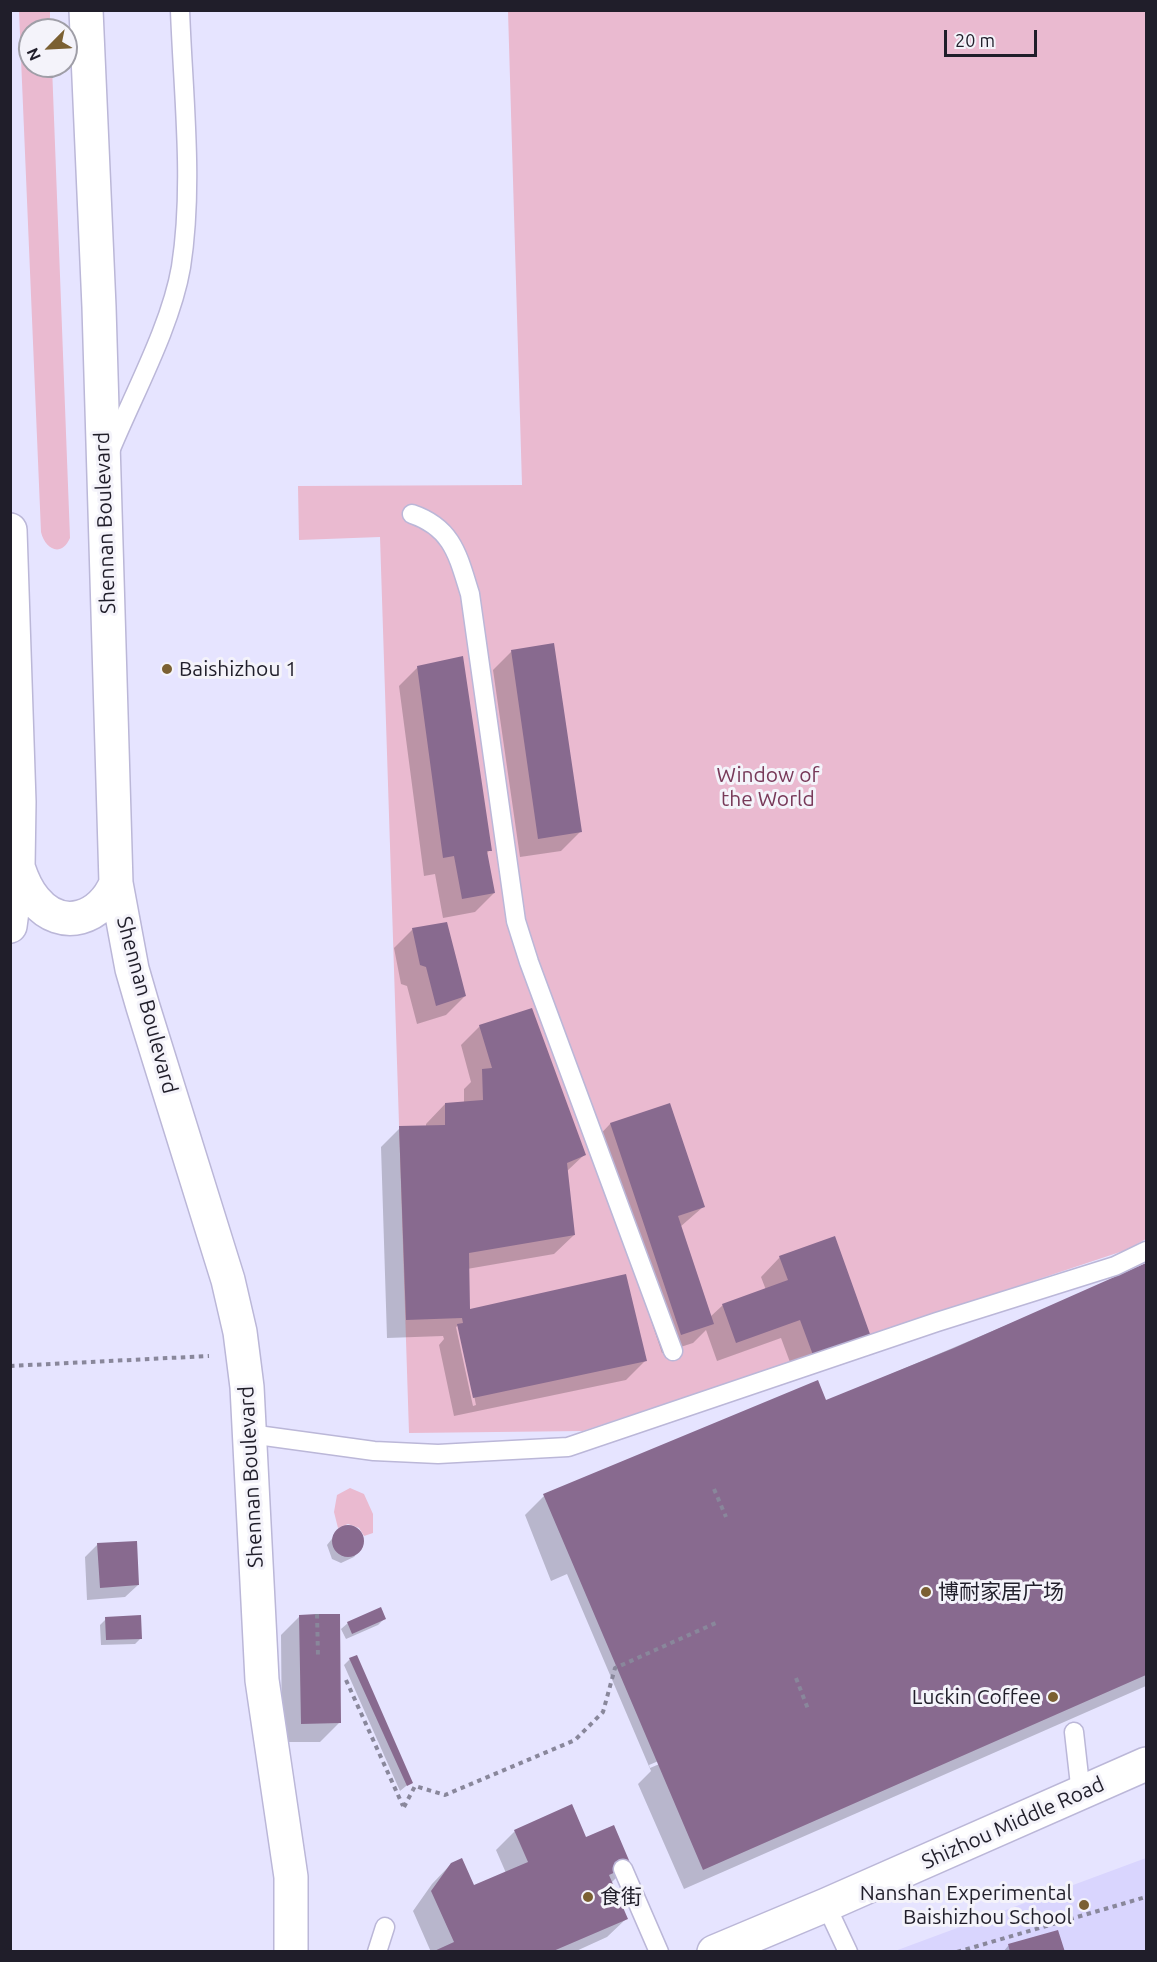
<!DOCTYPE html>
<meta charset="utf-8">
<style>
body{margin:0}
#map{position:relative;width:1157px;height:1962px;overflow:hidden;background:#e6e4ff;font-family:Ubuntu,sans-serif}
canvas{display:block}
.frame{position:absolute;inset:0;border:12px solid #201e2a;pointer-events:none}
.north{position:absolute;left:18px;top:18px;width:60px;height:60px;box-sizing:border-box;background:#f4f3fa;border:2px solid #9f9ea7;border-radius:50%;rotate:246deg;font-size:16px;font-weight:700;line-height:24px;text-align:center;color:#201e2a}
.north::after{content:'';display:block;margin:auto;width:21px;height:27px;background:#7b6032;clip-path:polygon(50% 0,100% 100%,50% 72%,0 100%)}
.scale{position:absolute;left:944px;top:30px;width:93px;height:27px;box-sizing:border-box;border:3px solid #201e2a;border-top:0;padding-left:8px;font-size:18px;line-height:21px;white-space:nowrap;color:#201e2a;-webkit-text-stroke:4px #f4f3fa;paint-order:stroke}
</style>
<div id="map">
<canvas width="1157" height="1962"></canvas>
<div class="frame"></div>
<div class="north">N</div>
<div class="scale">20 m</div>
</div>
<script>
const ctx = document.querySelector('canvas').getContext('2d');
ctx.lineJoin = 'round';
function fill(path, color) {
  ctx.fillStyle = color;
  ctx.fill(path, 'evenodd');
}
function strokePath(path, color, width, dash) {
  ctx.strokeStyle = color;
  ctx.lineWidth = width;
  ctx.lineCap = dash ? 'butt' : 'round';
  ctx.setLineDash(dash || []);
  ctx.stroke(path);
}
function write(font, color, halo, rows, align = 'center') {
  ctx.font = font + ' Ubuntu,"Noto Sans SC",sans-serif';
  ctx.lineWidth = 6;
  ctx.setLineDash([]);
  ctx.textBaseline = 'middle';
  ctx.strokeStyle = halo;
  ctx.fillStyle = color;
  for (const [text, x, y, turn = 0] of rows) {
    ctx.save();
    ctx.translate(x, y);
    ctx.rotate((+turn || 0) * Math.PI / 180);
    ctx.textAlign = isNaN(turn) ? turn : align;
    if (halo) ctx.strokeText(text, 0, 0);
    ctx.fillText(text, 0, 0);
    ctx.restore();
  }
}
fill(new Path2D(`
 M1146,1858V1951H895Z`), '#d9d5fe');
fill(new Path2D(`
 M19,11H50V30H30V66H52L70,538C61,558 45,549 41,532Z
 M508,11H1146V1239L1126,1250L583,1431L409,1433L380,537L299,540L298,486L522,485Z
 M350,1488L364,1494L373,1514V1533L364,1536L359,1528L348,1524L338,1528L334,1512L337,1495Z`), '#eabad0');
fill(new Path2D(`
 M512,651L580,832L561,851L520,857L493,670Z
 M418,667L490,850L486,854L494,893L475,912L443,918L435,874L424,876L399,686Z
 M413,929L465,996L446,1015L417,1024L407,986L401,984L394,948Z
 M480,1026L584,1155L566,1172L574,1235L554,1254L467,1269L468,1311L645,1361L626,1380L454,1416L439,1345L444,1339L443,1336L387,1338L381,1147L400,1128L426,1127V1124L445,1104L464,1103V1089L471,1082L461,1045ZM459,1325L476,1405L473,1406L456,1327Z
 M669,1105L703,1207L680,1227L710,1317L723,1305L766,1290L761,1277L780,1257L868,1334L849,1353L794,1373L781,1338L717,1361L706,1330L693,1343L662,1353L591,1144L610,1124Z
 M1146,1266V1686L684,1889L638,1784L651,1771L567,1574L551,1581L525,1515L544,1496L825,1402ZM737,1728V1731L650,1768L649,1765Z
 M348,1526L357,1529L363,1541L360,1550L354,1557L341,1563L332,1559L327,1545L339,1530Z
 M98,1544L138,1585L125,1597L87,1600L85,1557Z
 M300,1616L339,1723L320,1742H282L281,1635Z
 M106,1619L141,1638L135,1644L101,1645L100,1625Z
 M384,1619L378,1625L346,1639L341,1629L348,1623Z
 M350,1659L411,1782L400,1791L344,1665Z
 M515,1831L585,1839L629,1865L611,1883L627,1918L607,1937L574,1952H431L413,1911L432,1884L451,1864L473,1887L506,1873L496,1850Z
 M1057,1932L1063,1952H1003L1008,1946Z`), '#0003');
fill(new Path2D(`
 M554,643L582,832L538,839L511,650Z
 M463,656L492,851H487L495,893L462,899L454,856L443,858L417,666Z
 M447,922L466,996L436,1006L426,967L420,965L412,928Z
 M532,1008L586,1155L567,1163L575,1235L469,1253L470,1309L626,1274L647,1361L473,1398L457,1324L463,1323L462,1318L406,1320L399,1126L445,1125V1103L483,1100L482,1069L492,1068L479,1025Z
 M670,1103L705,1207L678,1216L714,1324L681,1335L610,1123Z
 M835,1236L870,1334L813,1355L800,1320L736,1343L722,1304L788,1280L779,1256Z
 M1146,1263V1675L703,1870L543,1494L818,1380L826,1400L954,1348Z
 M332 1541a16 16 0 1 1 32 0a16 16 0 1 1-32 0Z
 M137,1541L139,1585L100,1588L97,1543Z
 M381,1607L386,1619L352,1634L347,1622Z
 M317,1614H340L341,1723L301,1724L299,1615Z
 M141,1615L142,1639L106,1640L105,1617Z
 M357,1655L413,1783L407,1786L349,1658Z
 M572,1804L586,1837L614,1825L631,1865L609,1875L628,1919L551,1952H432L454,1942L431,1891L451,1863L462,1858L474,1885L528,1862L514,1830Z
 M1058,1930L1065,1952H1010L1008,1944Z`), '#886a8f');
const lane = new Path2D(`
 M110,451C133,395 171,326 181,267C194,184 183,94 180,10
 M412,514C453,528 458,556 470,594L516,921L529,962L673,1351
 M250,1434L374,1451L438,1454L568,1447L937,1322L1115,1266L1146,1251
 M1074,1732L1081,1794
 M623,1869L659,1952
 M826,1905L848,1952
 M377,1952L385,1927`);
const secondary = new Path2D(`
 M714,1952L826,1905L1146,1764`);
const primary = new Path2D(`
 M86,10L99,307L116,883L132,969L143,1007L228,1280L240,1332L247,1387L262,1680L291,1877V1952
 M10,530L19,802L18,867L10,926
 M18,867C22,879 27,891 35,900C62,933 102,918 116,883`);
strokePath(lane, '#bbb7d8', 21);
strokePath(secondary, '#bbb7d8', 36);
strokePath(primary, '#bbb7d8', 36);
strokePath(new Path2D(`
 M10,1366L209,1356
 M714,1489L726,1517
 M317,1614L318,1656
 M796,1678L808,1709
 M346,1680L403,1806
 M404,1807L415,1786L445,1795L575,1740L603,1712L615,1668L718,1622
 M957,1952L1146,1897`), '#89879b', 4, [4.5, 4.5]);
strokePath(lane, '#fff', 18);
strokePath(secondary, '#fff', 33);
strokePath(primary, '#fff', 33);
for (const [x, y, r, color] of [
 [167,669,6,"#7b6032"],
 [926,1592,6,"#7b6032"],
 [1053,1697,6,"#7b6032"],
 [588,1897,6,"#7b6032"],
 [1084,1905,6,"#7b6032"]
]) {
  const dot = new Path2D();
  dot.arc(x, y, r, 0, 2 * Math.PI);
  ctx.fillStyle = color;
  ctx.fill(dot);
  strokePath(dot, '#f4f3fa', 2);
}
write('21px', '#201e2a', '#f4f3fa', [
 ["Shennan Boulevard",105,523,-92],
 ["Shennan Boulevard",147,1005,75],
 ["Shennan Boulevard",251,1477,-93],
 ["Shizhou Middle Road",1013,1823,-24]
]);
write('21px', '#201e2a', '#f4f3fa', [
 ["Baishizhou 1",179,669],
 ["博耐家居广场",938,1592],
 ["Luckin Coffee",1041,1697,"right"],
 ["Nanshan Experimental",1072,1893,"right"],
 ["Baishizhou School",1072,1917,"right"],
 ["食街",600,1897]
], 'left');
write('21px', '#783959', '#f4f3fa', [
 ["Window of",768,775],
 ["the World",768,799]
]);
</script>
